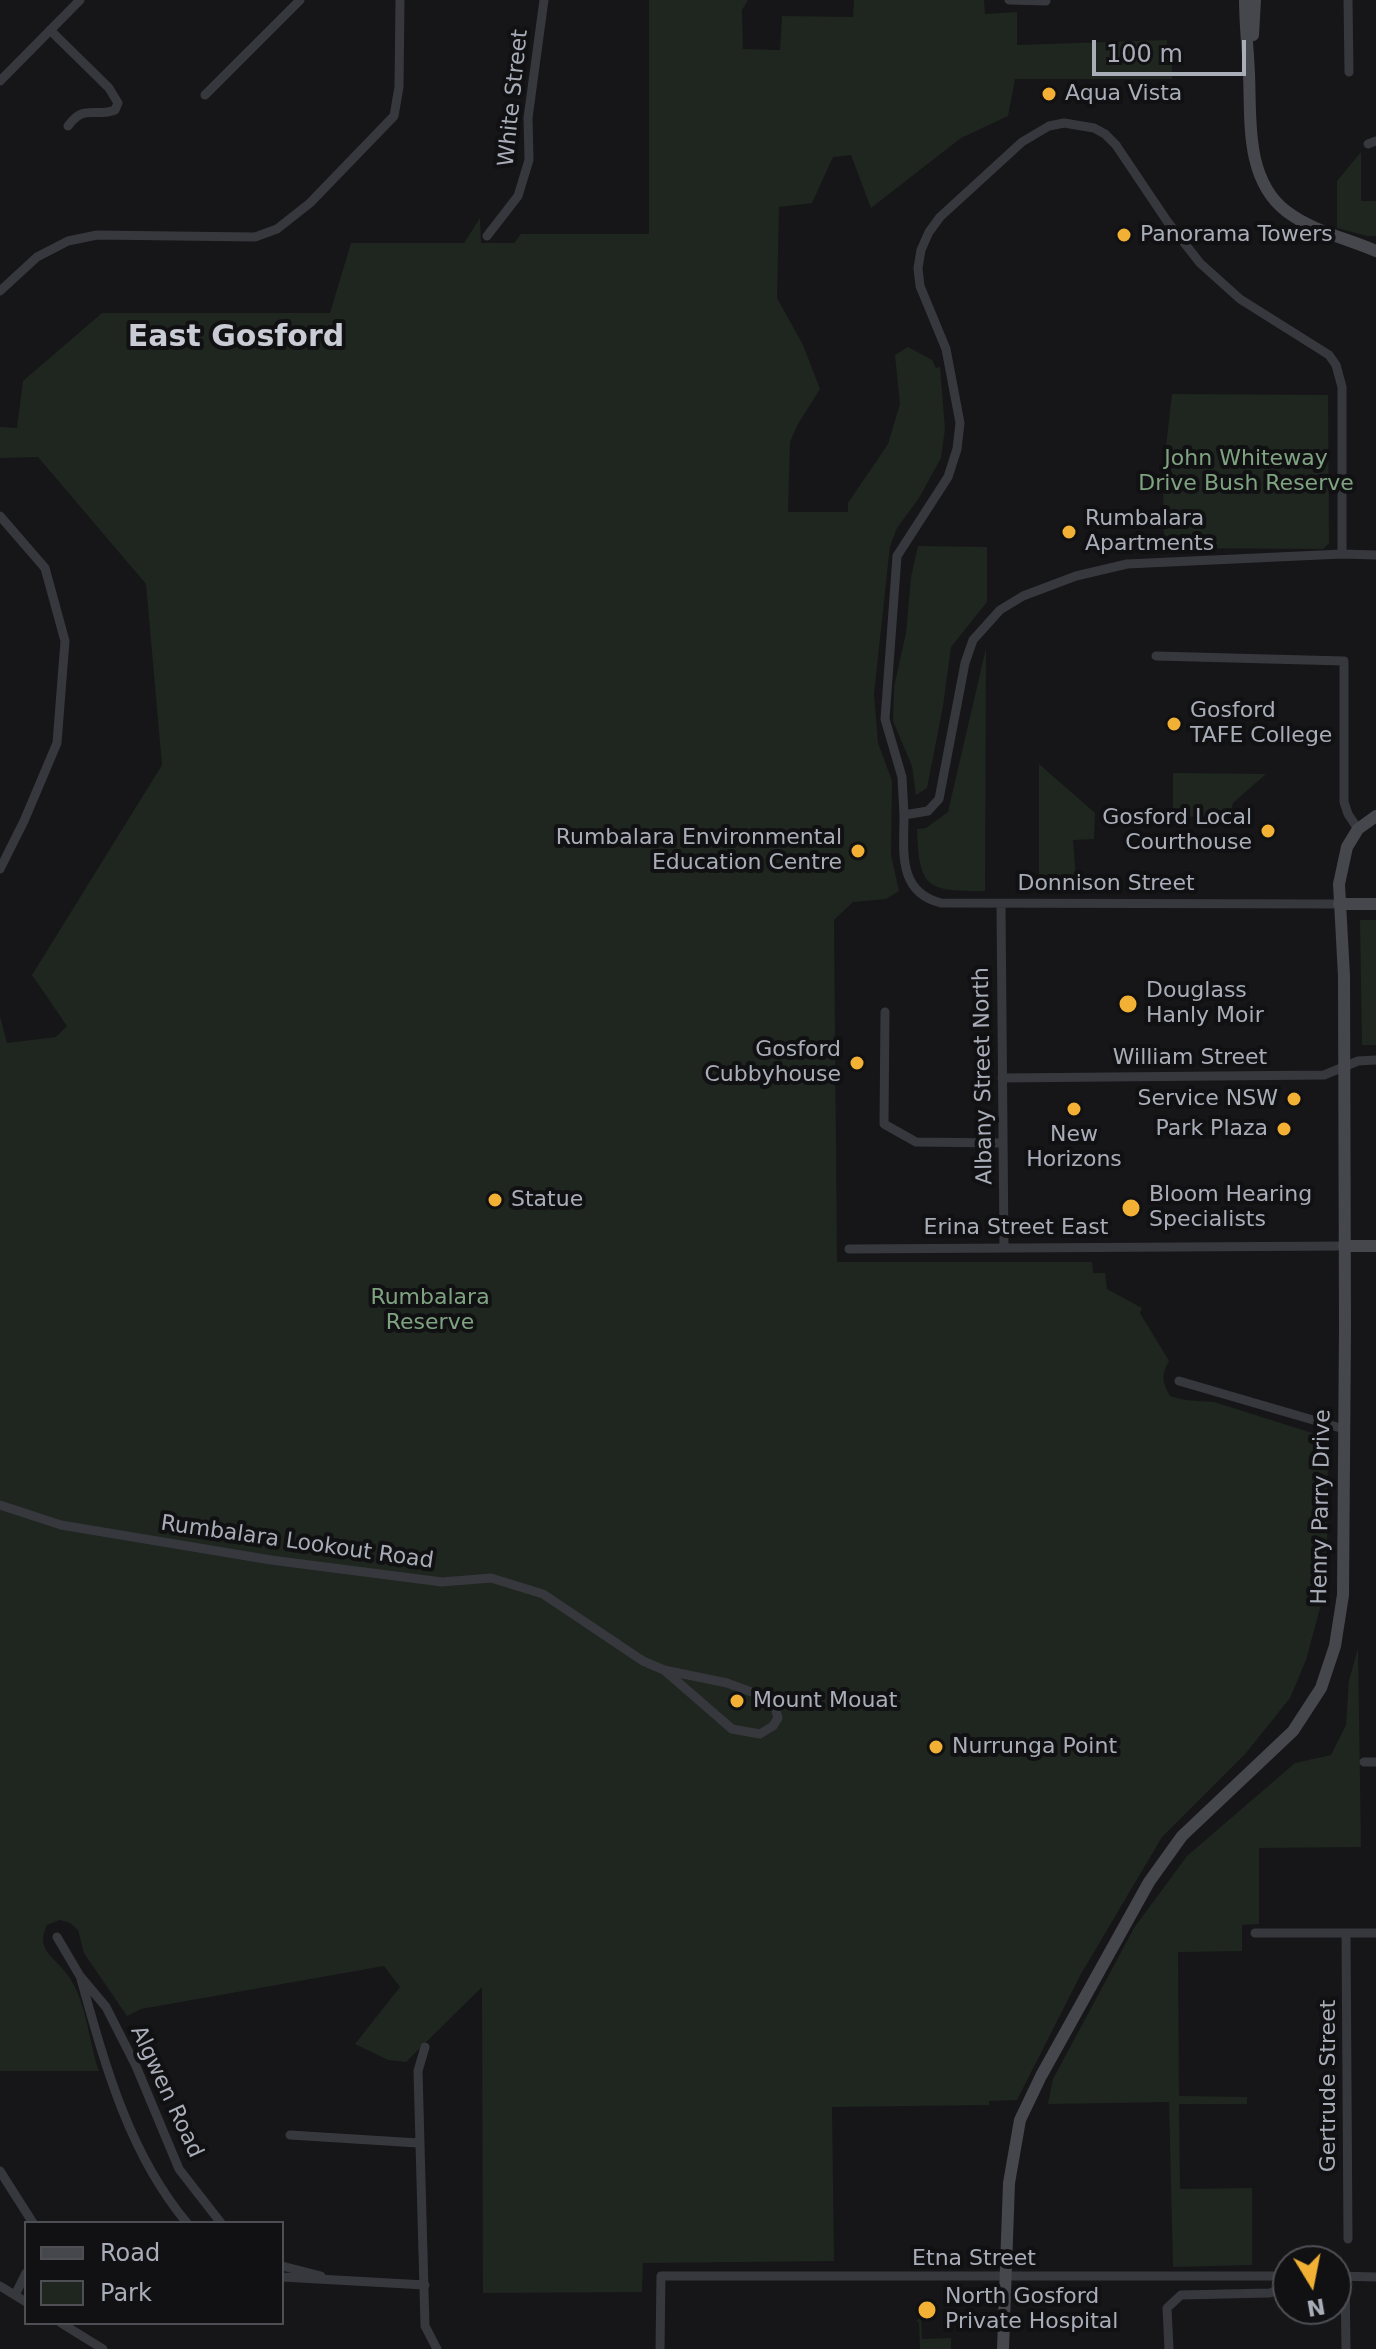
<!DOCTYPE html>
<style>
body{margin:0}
#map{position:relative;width:1376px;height:2349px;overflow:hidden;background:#161618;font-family:"DejaVu Sans",sans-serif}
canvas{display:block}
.legend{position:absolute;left:24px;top:2221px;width:260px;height:104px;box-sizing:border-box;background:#111113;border:2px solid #4d4f55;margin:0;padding:10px 14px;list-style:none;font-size:24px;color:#a8adb8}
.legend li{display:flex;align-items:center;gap:16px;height:40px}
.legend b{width:40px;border:2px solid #4d4f55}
.north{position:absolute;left:1272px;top:2245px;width:80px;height:80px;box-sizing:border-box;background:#111113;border:2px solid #4d4f55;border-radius:50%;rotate:170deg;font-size:22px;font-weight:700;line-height:32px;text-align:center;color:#a8adb8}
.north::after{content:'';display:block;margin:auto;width:28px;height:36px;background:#f2b134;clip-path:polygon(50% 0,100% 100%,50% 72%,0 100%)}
.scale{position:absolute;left:1092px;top:40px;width:154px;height:36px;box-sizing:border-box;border:4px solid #a8adb8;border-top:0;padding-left:10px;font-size:24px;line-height:28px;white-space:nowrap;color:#a8adb8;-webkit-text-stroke:6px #111113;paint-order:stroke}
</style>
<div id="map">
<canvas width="1376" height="2349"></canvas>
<ul class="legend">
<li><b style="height:10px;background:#45474d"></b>Road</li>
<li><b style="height:22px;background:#1e261f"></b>Park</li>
</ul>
<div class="north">N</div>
<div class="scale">100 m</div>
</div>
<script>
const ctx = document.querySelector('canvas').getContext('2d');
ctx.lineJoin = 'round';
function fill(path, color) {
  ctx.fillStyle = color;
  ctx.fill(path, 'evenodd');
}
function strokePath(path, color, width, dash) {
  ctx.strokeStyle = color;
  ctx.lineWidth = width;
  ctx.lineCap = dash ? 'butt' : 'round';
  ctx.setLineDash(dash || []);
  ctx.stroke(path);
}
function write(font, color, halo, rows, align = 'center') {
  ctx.font = font + ' "DejaVu Sans",sans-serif';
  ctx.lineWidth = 8;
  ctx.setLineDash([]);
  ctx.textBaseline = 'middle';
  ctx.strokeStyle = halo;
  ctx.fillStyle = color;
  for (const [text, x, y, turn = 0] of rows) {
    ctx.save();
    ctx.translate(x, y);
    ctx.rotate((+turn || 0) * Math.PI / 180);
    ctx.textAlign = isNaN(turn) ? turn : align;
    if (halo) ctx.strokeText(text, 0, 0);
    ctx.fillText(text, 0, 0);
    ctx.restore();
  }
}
fill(new Path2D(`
 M649,0H748L742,10L743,49L780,50L782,16L853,17L854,0H984L985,14L1017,12V45L1167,40V50H1172V79H1015L1008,116L961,138L871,208L851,155L833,157L812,203L779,207L777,298L803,345L820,389L798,424L790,442L788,512H848V503L888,444L900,404L895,355L908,347L932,360L936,368L940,367L945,429L941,458L919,498L897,528L890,546L874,694L878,743L892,781L891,855L899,891L886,899L853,902L834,920L837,1262H1092L1093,1273H1105L1107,1289L1142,1308L1140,1313L1169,1361C1161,1375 1162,1382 1170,1396L1185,1400L1214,1402L1328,1438L1327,1561L1322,1601L1306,1660L1290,1698L1246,1753L1162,1837L1081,1974L1017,2100L989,2101V2105L832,2107L834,2261L643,2263L642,2292L483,2293L482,1987L406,2062L388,2060L355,2044L400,1987L384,1966L141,2009L127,2016L84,1953L78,1930L70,1923L60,1920L47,1925C34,1951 56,1957 69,1977C88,2005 88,2040 99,2071H0V1016L7,1043L56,1037L67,1026L32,975L162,765L146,584L38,457L0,458V427L17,428L23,381L102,313H330L351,243H464L480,218L481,243H514L521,234H649Z
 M1361,152V201H1376V236H1367L1337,228V181Z
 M1172,394L1328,395L1329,543L1323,549L1164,548L1163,472Z
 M918,546L987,547V602L951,647L943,706L927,788L916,795L912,766L893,721L894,687L906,633L911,577Z
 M986,648L985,891C927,891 919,889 917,829L926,828L948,812Z
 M1039,764L1095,813L1094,839L1073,840L1076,881L1039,880Z
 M1173,773L1266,774L1233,803L1229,816L1173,817Z
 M1360,920H1376V1045H1362Z
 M1358,1649L1361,1847L1259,1848V1924L1242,1925V1951L1178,1952L1179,2096L1247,2097V2104H1179L1180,2189L1252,2188V2265L1173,2267L1169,2102L1048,2104L1053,2079L1134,1928L1187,1856L1295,1763L1331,1755L1346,1725L1349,1680Z
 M921,2316L922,2339L951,2338V2349H920L919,2322H916Z`), '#1e261f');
strokePath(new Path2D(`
 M1009,0L1046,1
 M1348,0L1349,72
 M50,30L109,88L118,103L115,110C94,118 85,103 68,126
 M0,81L80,0
 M205,95L300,0
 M1064,123L1094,128L1105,134L1116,145L1167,221L1200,263L1240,299L1329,355L1336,365L1342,387V554L1127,564L1076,576L1023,596L1000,610L973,640L965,663L939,799L928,811L904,815L902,777L885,719L897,556L948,477L957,449L960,423L946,349L920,286L918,268L921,250L929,232L940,217L1022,142L1049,126Z
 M1368,144L1376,141
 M487,236L518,196L529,160L528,118L544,0
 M0,291L37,257L68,241L97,235L255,237L277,229L310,203L394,116L399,87L400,0
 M0,516L45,568L65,641L57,743L24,821L0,869
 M1342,554L1376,555
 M1156,656L1344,661V802L1348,814L1358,829
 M904,815C904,851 897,892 941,903L1339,904
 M1001,904L1004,1248
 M885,1012L884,1124L916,1142L1002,1143
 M1002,1078L1324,1075L1358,1061L1376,1060
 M849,1249L1344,1246
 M1179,1381L1344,1429
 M0,1505L61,1525L271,1560L442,1582L491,1578L543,1594L643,1661L664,1670L732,1729L760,1734L773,1726L778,1718L773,1700L768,1698L727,1683L664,1670
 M1364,1762H1376
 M1255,1933H1376
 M1346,1933L1348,2239
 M57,1937L80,1976L106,2007L136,2066L179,2169L221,2223
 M81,1979C105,2065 129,2154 187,2223
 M425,2047L418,2071L425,2326L437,2349
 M290,2135L418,2143
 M0,2171L33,2223
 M282,2266L321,2276
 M1336,2276L1376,2277
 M282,2277L425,2285
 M1345,2277L1346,2349
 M0,2286L26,2302
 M15,2295L26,2273
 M61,2323L103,2349
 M660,2349L661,2276H1288
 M1169,2349L1167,2308L1181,2295L1270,2293L1288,2285`), '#37383d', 9);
strokePath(new Path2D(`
 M1245,0C1245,25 1248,49 1249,74C1251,120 1245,179 1286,211C1312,231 1346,238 1376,251
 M1253,35L1255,0
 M1339,904H1376
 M1344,1246H1376
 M1003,2349L1009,2183L1020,2120L1041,2076L1149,1882L1182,1836L1293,1731L1321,1688L1335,1646L1343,1595L1345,1327L1344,976L1339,884L1347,847L1358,829L1376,816`), '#45474d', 12);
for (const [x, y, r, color] of [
 [1049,94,8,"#f2b134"],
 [1124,235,8,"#f2b134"],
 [1069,532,8,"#f2b134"],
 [1174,724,8,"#f2b134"],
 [1268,831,8,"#f2b134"],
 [858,851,8,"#f2b134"],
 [1128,1004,10,"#f2b134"],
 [857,1063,8,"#f2b134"],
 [1294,1099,8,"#f2b134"],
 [1074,1109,8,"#f2b134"],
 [1284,1129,8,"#f2b134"],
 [495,1200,8,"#f2b134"],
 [1131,1208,10,"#f2b134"],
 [737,1701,8,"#f2b134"],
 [936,1747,8,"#f2b134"],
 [927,2310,10,"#f2b134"]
]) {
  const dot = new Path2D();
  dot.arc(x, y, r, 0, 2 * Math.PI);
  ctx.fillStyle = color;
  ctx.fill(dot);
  strokePath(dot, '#111113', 3);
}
write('22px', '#a8adb8', '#111113', [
 ["Aqua Vista",1065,94],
 ["Panorama Towers",1140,235],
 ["Rumbalara",1085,519],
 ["Apartments",1085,544],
 ["Gosford",1190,711],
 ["TAFE College",1190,736],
 ["Gosford Local",1252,818,"right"],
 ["Courthouse",1252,843,"right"],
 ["Rumbalara Environmental",842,838,"right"],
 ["Education Centre",842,863,"right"],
 ["Douglass",1146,991],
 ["Hanly Moir",1146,1016],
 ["Gosford",841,1050,"right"],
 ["Cubbyhouse",841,1075,"right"],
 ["Service NSW",1278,1099,"right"],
 ["Park Plaza",1268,1129,"right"],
 ["New",1074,1135,"center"],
 ["Horizons",1074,1160,"center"],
 ["Bloom Hearing",1149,1195],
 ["Specialists",1149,1220],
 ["Statue",511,1200],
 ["Mount Mouat",753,1701],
 ["Nurrunga Point",952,1747],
 ["North Gosford",945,2297],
 ["Private Hospital",945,2322]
], 'left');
write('22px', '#a8adb8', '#111113', [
 ["White Street",514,98,-84],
 ["Donnison Street",1106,884],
 ["William Street",1190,1058],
 ["Albany Street North",984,1076,-91],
 ["Erina Street East",1016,1228],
 ["Henry Parry Drive",1322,1507,-89],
 ["Rumbalara Lookout Road",297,1543,8],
 ["Gertrude Street",1329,2086,-90],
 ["Algwen Road",166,2092,65],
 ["Etna Street",974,2259]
]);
write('22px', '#7fa381', '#111113', [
 ["John Whiteway",1246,459],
 ["Drive Bush Reserve",1246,484],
 ["Rumbalara",430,1298],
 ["Reserve",430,1323]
]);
write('bold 30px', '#c9ccd4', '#111113', [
 ["East Gosford",236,338]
]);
</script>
